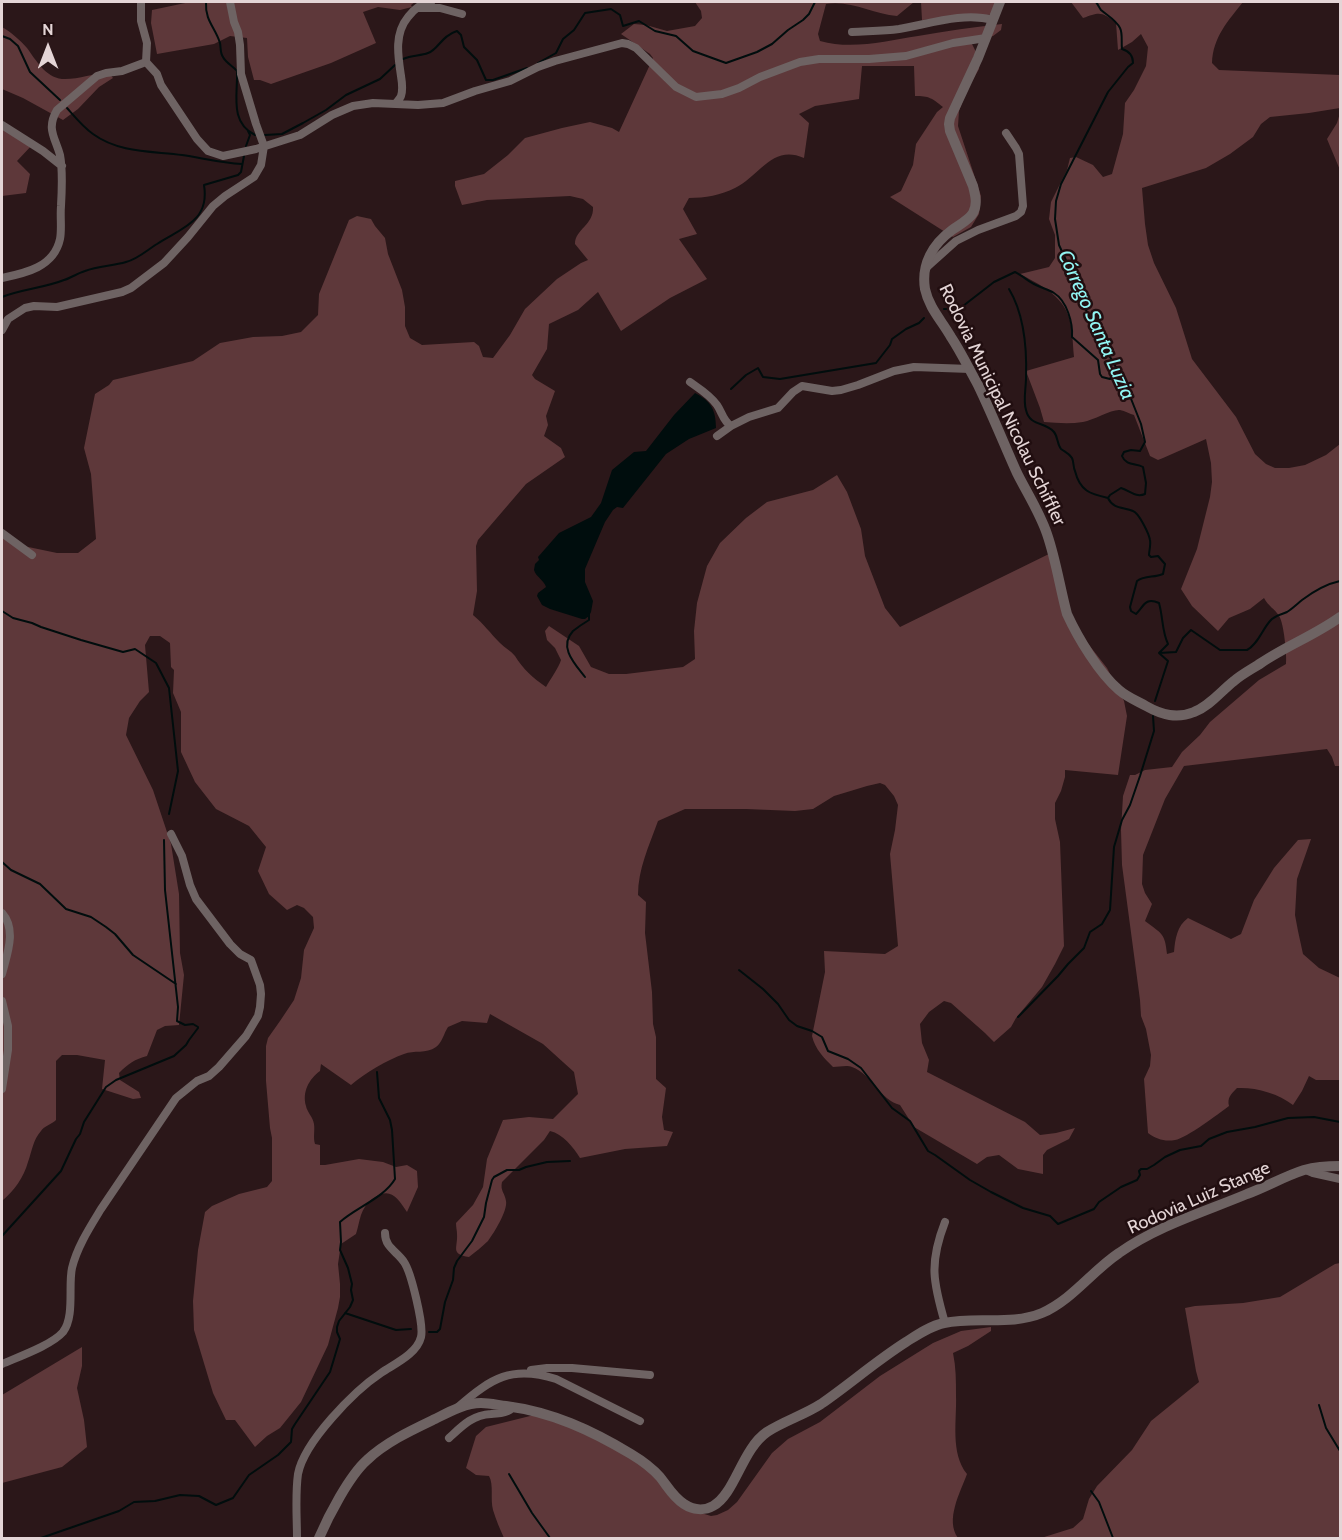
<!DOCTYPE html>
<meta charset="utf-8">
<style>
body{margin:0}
#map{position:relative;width:1342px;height:1540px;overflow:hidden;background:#2b1719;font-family:Cabin,sans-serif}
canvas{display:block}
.frame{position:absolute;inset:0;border:3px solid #e4d5d6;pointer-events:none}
.north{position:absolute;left:18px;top:18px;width:60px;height:60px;-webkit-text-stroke:4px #210e10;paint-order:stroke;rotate:0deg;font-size:16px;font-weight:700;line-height:24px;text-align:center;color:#e4d5d6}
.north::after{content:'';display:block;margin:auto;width:21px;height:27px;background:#e4d5d6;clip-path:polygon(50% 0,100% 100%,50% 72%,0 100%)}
</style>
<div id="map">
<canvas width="1342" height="1540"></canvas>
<div class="frame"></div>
<div class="north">N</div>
</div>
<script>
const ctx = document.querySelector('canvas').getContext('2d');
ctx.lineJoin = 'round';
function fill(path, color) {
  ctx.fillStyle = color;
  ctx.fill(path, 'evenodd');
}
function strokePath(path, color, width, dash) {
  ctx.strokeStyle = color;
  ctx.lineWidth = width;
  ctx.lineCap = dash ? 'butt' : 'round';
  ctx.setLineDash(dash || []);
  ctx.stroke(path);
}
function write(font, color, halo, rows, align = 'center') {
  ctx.font = font + ' Cabin,sans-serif';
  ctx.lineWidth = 5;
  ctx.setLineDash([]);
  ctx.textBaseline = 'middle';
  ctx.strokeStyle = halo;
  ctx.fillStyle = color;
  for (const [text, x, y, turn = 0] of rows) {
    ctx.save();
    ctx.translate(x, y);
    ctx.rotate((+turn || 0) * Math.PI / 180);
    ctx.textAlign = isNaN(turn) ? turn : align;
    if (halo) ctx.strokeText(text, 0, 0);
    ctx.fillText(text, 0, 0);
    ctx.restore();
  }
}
fill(new Path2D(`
 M190,2H415L411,5L412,7L400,10L378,7L363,12L376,43L331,63L271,84L260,80H254L248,57L247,38L230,36L214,44L157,54L151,23L152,10Z
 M695,2H914L897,16C873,14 851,0 826,4L818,34L820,41C852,50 886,41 918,36C946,31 974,27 1002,24L1001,30L993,36L971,42L980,60L979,69L967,90L959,111L958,126L981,196L979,214L971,227L953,237L890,197L901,191L913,165L916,144L937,112L943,107C932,98 929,96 915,96L914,66H862L859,99L815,106L799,114L809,123L804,158C772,144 760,176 735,188C721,195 705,198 689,198L683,209L697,234L679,239L707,279L670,298L621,331L598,292L578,310L549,324L547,349L532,375L535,379L555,391L546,416L548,425L544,436L561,448L565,457L526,484L478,540L476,546L477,591L473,615C484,624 490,633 500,643C505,648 511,651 515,656C523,669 533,678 546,687C550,680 559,667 561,660L555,648L547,640L545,631L549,626L579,646L591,667L609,674H626L683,667L695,659L694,631L697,603L707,566L720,543L746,518L767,502L813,490L837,475L847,492L861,529L865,556L885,608L900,627L1053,552L1075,627L1107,668L1124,701L1127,716L1118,775L1065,770V777L1061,791L1055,803V819L1060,842L1064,946L1055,964L1042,987L1016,1018L1011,1027L994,1042L985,1033L951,1003L944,1001L929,1012L920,1024L922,1043L929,1060L927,1072L1025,1122L1040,1135L1056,1133L1075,1128L1069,1139L1047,1150L1043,1155V1174L1018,1169L999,1155L987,1157L977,1164L914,1127L900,1105C880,1100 872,1074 852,1067C847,1065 839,1067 833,1067C824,1058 815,1049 812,1036L825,972L824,951L885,954L898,946L890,854L895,830L898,805L894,796L885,785L880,783L867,786L834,796L813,809L795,811L746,809H685L658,821C649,846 638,869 638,895L646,902L645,933L652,992L653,1024L656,1037V1079L666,1088L662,1117L664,1130L673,1132L667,1146L625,1149L580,1158C573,1147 563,1134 550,1131L544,1140L502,1182C500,1191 505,1193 506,1201C508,1210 494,1233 488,1241C482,1247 475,1252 469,1257C450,1254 458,1248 457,1234C457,1231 456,1227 456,1223L473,1205L483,1187L487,1159L503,1120L529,1117L553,1119L578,1094L574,1072L543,1044L490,1014L487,1023L462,1021L448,1027C444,1033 442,1043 436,1047C426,1054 414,1050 404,1054C387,1060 365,1073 351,1085L321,1064L320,1071C309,1079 302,1092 306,1106C307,1112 313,1117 314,1124C315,1131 313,1137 315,1144L320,1145V1165H325L359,1159L383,1162L396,1167L407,1165L417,1171L418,1187L407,1212C397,1197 390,1186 372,1199C367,1203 363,1209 361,1215C359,1221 358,1228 356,1234L341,1244L338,1264L340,1284V1297L338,1308L328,1345L301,1402L280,1428L267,1436L255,1447L235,1420H226L213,1393L194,1330L193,1301L198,1250L205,1212L212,1206L239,1194L267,1187L272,1181V1138L270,1128L266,1081V1046L268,1038L280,1021L294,1000L301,978L304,950L314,928L313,917L304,908L297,905L287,910L269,894L258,871L266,847L249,826L216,809L195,782L181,752V712L173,693L174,670L171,667L170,643L160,636H150L145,645L149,692L140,701L129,718L126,735L153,790L171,844L179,894L180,953L184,975L179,1025L165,1026L157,1030L147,1056C135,1059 128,1064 119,1073L120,1080L139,1092L141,1098L133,1099L102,1089L105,1060L77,1055H62L56,1061V1120C52,1124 44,1126 41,1131C33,1140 32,1151 28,1162C24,1177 14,1191 2,1201V534L14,544L57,553H78L96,539L91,474L84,448L95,394L109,385L113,380L193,361L220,343L253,337L282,336L301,332L318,315L319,294L349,220L357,216L371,219L375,226L385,238L388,254L402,290L405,307V326L410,338L422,345L474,342L479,346L483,357L493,358L510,335L525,309L557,279L581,263L588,260L575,244C575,229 594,225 593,207L583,199L570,196L487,200L462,205L455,186V181L484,174L508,155L525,138L562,128L590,122L612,128L619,132L653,58L650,54L621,34L634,24L646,25L667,31L695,26L702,18L701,11Z
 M921,2H1002L999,14L922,20Z
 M1071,2H1243C1228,21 1213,37 1212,63L1219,70L1340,75V108L1309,113L1270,117L1261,124L1253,137L1230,154L1206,168L1142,188L1145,224L1148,245L1154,263L1176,308L1192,359L1236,417L1255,454L1266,464L1275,468H1289L1305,465L1326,455L1340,444V766H1335L1332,757L1327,749L1184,766L1165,799L1143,855L1142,884L1145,893L1152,904L1145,921C1162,934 1165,933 1167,954L1174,952C1175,939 1177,926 1188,918L1231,939L1241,934L1254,900L1274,868L1298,840L1311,839L1297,879L1295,915L1298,931L1303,954L1319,968L1340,978V1080H1316L1309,1076L1302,1091L1293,1105C1278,1093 1255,1087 1237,1088C1231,1094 1227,1098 1229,1106C1218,1114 1187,1138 1175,1140C1165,1142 1156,1139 1148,1133L1144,1079L1150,1066L1151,1055L1146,1029L1141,1016L1140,1000L1122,865L1121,830L1123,796L1130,775H1135L1145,770L1172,767L1182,752L1200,735L1210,722L1259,680L1286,664C1287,656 1284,623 1279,616C1275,609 1268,606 1264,598L1250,609L1229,618L1218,631L1192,606L1181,589L1197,549L1210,497L1212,482L1211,463L1206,439L1163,458L1158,460L1150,456L1134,415C1130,414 1125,411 1120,410C1112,409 1094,420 1083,422C1070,424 1057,423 1044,422L1040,408L1026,371L1074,357C1073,349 1073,341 1072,333C1070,299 1046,288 1020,274L1049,267L1055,258V235L1049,219L1051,202L1067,170L1070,158L1076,157L1093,165L1103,177L1112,174L1123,134L1125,103L1134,90L1146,66L1148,47L1141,34L1132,42L1118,50L1116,23C1102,11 1099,12 1083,18Z
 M2,27C11,32 20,40 27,48C36,60 45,77 62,79C77,80 93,73 109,73L113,78L99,87L78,109L63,120L23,98L2,89Z
 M1340,113V170L1327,139L1337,123Z
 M2,124L33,144L17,161L30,174L26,193L2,196Z
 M1340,1263V1538H1041L1073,1528L1083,1519L1089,1499L1097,1486L1132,1450L1151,1421L1199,1382L1196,1371L1185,1308L1195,1306L1243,1303L1280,1297L1335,1264Z
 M991,1327V1331L968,1346L953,1353C956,1367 956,1381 956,1395C957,1420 950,1453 967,1474C960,1493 945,1520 958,1538H504C500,1529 496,1520 493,1510C490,1499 494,1485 489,1476L476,1475L466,1468L476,1436L486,1427L534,1415L562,1424L644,1459L691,1510L711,1516L717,1515L728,1510L737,1502L772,1453L788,1439L820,1422L880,1376L933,1343L961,1331Z
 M82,1347V1366L77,1388L84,1420L87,1447L62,1467L2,1483V1395Z`), '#5e383a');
fill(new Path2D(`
 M695,393C711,401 716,410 716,428L689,439L666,454L623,508L617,507L613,510L605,522L585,569V582L593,601L591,612L589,616L585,619H582L550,609L542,605L537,596L538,593L546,587C544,580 536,577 534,570L535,564L539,560L538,557L559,533L591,517L601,503L612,470L634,452L646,451L674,415Z`), '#000d0d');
strokePath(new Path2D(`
 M206,2C205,21 215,27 220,43C221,48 220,53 223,57C226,63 233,66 237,71C238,94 229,122 255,135
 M1096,2C1097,3 1100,9 1101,10C1108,16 1116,20 1120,28C1123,34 1121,42 1122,49C1129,51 1133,55 1133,63L1128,67L1108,92L1061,184L1056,201L1055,219L1059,245L1075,280L1081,300L1106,350L1124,381L1141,424L1145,442L1140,451L1131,450L1124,452L1122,456C1126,466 1136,463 1143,467L1146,483L1145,494C1136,498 1130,491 1121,488L1110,495L1108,498
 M2,36L10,39L18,46L30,72L60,100
 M403,59C412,55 420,56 428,53C438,50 441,36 457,31L461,35L464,47L477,60L486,80H493L527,68
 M538,63L556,53L563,39L574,30L585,13L611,9L620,15L623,26L639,21L655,31L676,36L693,51L726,63L757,52L772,44L788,30L803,20L809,14L815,2
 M67,108C75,117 83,127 93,134C119,153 152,151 182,155C202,158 222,163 242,164
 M265,135L282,134L303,123L326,110L346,95L380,79L395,65
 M246,146L250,135L248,131
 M1009,289C1024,314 1027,349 1026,378C1026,388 1023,401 1026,410C1030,427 1045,421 1054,432C1058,437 1057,444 1061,449C1065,452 1069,453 1072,458C1074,462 1073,467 1075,471C1080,491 1090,494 1108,498
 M2,297C22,289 44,288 64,280C71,278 78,273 85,271C98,266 112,266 126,262C138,259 147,250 157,244C182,228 210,221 204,185L238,175L241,172L244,156
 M944,309H953L963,306L994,282L1015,272C1023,276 1029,282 1036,285C1042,288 1049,290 1054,293C1067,301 1073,323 1072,337L1098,360L1100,374L1102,377L1110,379L1117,367
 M731,389L746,375L758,368L763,377L780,379L876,363L890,345L892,339L906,329L919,323L924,318
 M1108,498C1113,509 1123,507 1133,511C1139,513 1149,534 1150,540C1151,545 1149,551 1149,555L1151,557L1158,556L1165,564L1163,574C1154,578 1145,575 1137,581L1130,607L1131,611L1136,614C1144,606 1145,597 1159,603C1163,617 1162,632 1168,644L1159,653
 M2,611L13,618L32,623L41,627L81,640L123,652L135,649L156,663L169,688L178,771L169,814
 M1159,653L1176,652L1183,638L1191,630L1220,650H1247C1258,644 1262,630 1270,621C1275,615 1281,615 1287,612C1292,609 1297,604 1302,600C1314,591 1326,584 1340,581
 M585,677C575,664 558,647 573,631C578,627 584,623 589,620V614
 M1155,701L1168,661L1159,653
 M2,862L11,870L40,884L66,909L91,917L106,927L115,934L133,955L176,984
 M739,970L763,989L778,1004L789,1020L797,1026L812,1031L822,1037L828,1051L848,1059L861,1068L892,1108L910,1121L928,1151L935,1155L970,1180L991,1192L1023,1208L1050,1216L1058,1224L1094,1209L1099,1202L1121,1187L1137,1180L1140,1175L1139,1171L1141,1169H1147L1154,1165L1165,1157L1180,1150L1201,1146L1209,1139L1227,1132L1255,1127L1288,1118L1314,1117L1340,1122
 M1018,1017L1058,976L1068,964L1084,948L1090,932L1102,924L1110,910L1114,847L1122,820L1130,805L1140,776L1154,731L1153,716
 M2,1236L61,1171L76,1139L80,1134L84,1122L106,1087L116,1080L174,1056L186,1045L189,1040L198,1028V1027L193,1024L185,1025L177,1021L178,1007L165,890L164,840
 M345,1313L396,1330L411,1329
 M429,1332H437L440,1329L445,1302L453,1280L454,1268L457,1261L472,1241L484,1217L486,1203L492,1180L494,1177L507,1170H519L526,1167L547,1162L570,1161
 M1319,1405L1326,1428L1340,1451
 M509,1474L532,1513L550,1538
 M1091,1491L1099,1502L1113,1538
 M41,1538L119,1511L134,1502L155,1501L180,1495L199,1496L216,1505L233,1498L249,1475L278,1455L291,1442L292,1429L295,1424L330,1372L340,1339L337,1332V1327L339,1321L350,1307L353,1300L351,1290L352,1284L348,1268L340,1250L341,1242L340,1222C355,1208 384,1198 395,1179L392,1130L390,1120L379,1098L377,1072`), '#000d0d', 2);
strokePath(new Path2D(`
 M141,2V21L147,43L146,62L157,74L161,85L197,139L208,151L223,156L256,149L300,135L332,115L353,106L373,103L418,105L443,103L475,91L510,81L538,67L555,61L622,43L628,44L636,48L676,87L696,97L722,94L739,88L760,77L800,62L819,59H869L906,56L953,43L986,38
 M420,8H440L462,14
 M852,32C868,31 884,31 899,29C929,24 963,12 993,20
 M396,103C397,102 401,97 401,96C403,90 402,82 401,76C398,56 394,34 408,17C415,8 421,4 431,2
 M2,125L43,151L62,166
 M927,267L956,241L978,230L1016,216L1021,212L1023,206L1019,154L1016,148L1006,133
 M2,278C26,273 54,267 60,239C62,229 60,217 61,206C62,189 63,171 60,155C55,137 46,129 57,110L97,76L106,73L122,71L146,62
 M2,330L8,319L25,308L34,306L57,307L122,292L131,288L164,263L188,237L213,206L225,196L254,177L261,165L264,146L256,124L241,74L240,45L238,32L234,22L230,2
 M690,382C700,389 710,395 717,405C722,412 723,421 731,426
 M717,436L731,426L749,417L778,408L793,392L802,386L832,391L841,390L858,385L894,371L914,367L970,369
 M2,533L32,555
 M2,913C17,930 7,954 2,974
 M2,1001L8,1026V1050L2,1089
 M1306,1170L1313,1173L1340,1179
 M945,1323C933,1282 929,1263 945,1222
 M2,1364C18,1357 52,1345 63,1332C75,1316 68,1286 72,1268C77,1247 90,1227 101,1209L176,1098L197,1081L209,1076L219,1067L246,1036L258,1016L260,1007L261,994L260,985L251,960L240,954L230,944L196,899L190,885L182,856L171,834
 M531,1370L547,1368H572L650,1375
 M458,1407C491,1378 512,1365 556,1379L640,1421
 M449,1438C462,1426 472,1415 491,1414C498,1413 504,1414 510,1410L511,1406
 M297,1538C297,1518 295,1495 298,1474C304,1442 354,1391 381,1373C394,1364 417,1354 421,1337C424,1325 411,1272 404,1262C397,1251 385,1248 385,1233`), '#6e6363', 8);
strokePath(new Path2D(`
 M1000,2L978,58L950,118L949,124L950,131L973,186C975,194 978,204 973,213C969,220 959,225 952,230C933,244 921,264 925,289C929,308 942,321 951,337C961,352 969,369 978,385C992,414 1004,444 1017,473C1027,493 1040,513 1047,534C1056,560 1060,588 1067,614C1078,638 1099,673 1119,690C1127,697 1137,701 1146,706C1162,715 1177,719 1194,712C1210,706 1221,691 1234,681C1242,674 1252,669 1261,663C1286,646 1315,635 1340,617
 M319,1538C328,1517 349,1476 367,1460C386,1442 412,1430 435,1419C449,1412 465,1403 481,1403C489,1403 498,1405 506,1406C552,1412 591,1430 631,1454C641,1460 652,1468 660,1477C668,1487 673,1497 684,1504C693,1510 704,1511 713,1506C735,1494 742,1449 767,1432C784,1421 804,1415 821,1404C850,1384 876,1361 906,1342C917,1335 930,1326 944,1323C976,1316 1011,1326 1042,1313C1072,1300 1092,1271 1119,1253C1157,1226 1204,1212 1247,1194C1266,1187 1285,1176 1304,1170C1315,1167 1329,1166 1340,1166`), '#6e6363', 10);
write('18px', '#e4d5d6', '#210e10', [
 ["Rodovia Municipal Nicolau Schiffler",1002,405,64],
 ["Rodovia Luiz Stange",1199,1198,-24]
]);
write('italic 20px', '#91f5f3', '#210e10', [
 ["Córrego Santa Luzia",1096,325,66]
]);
</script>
